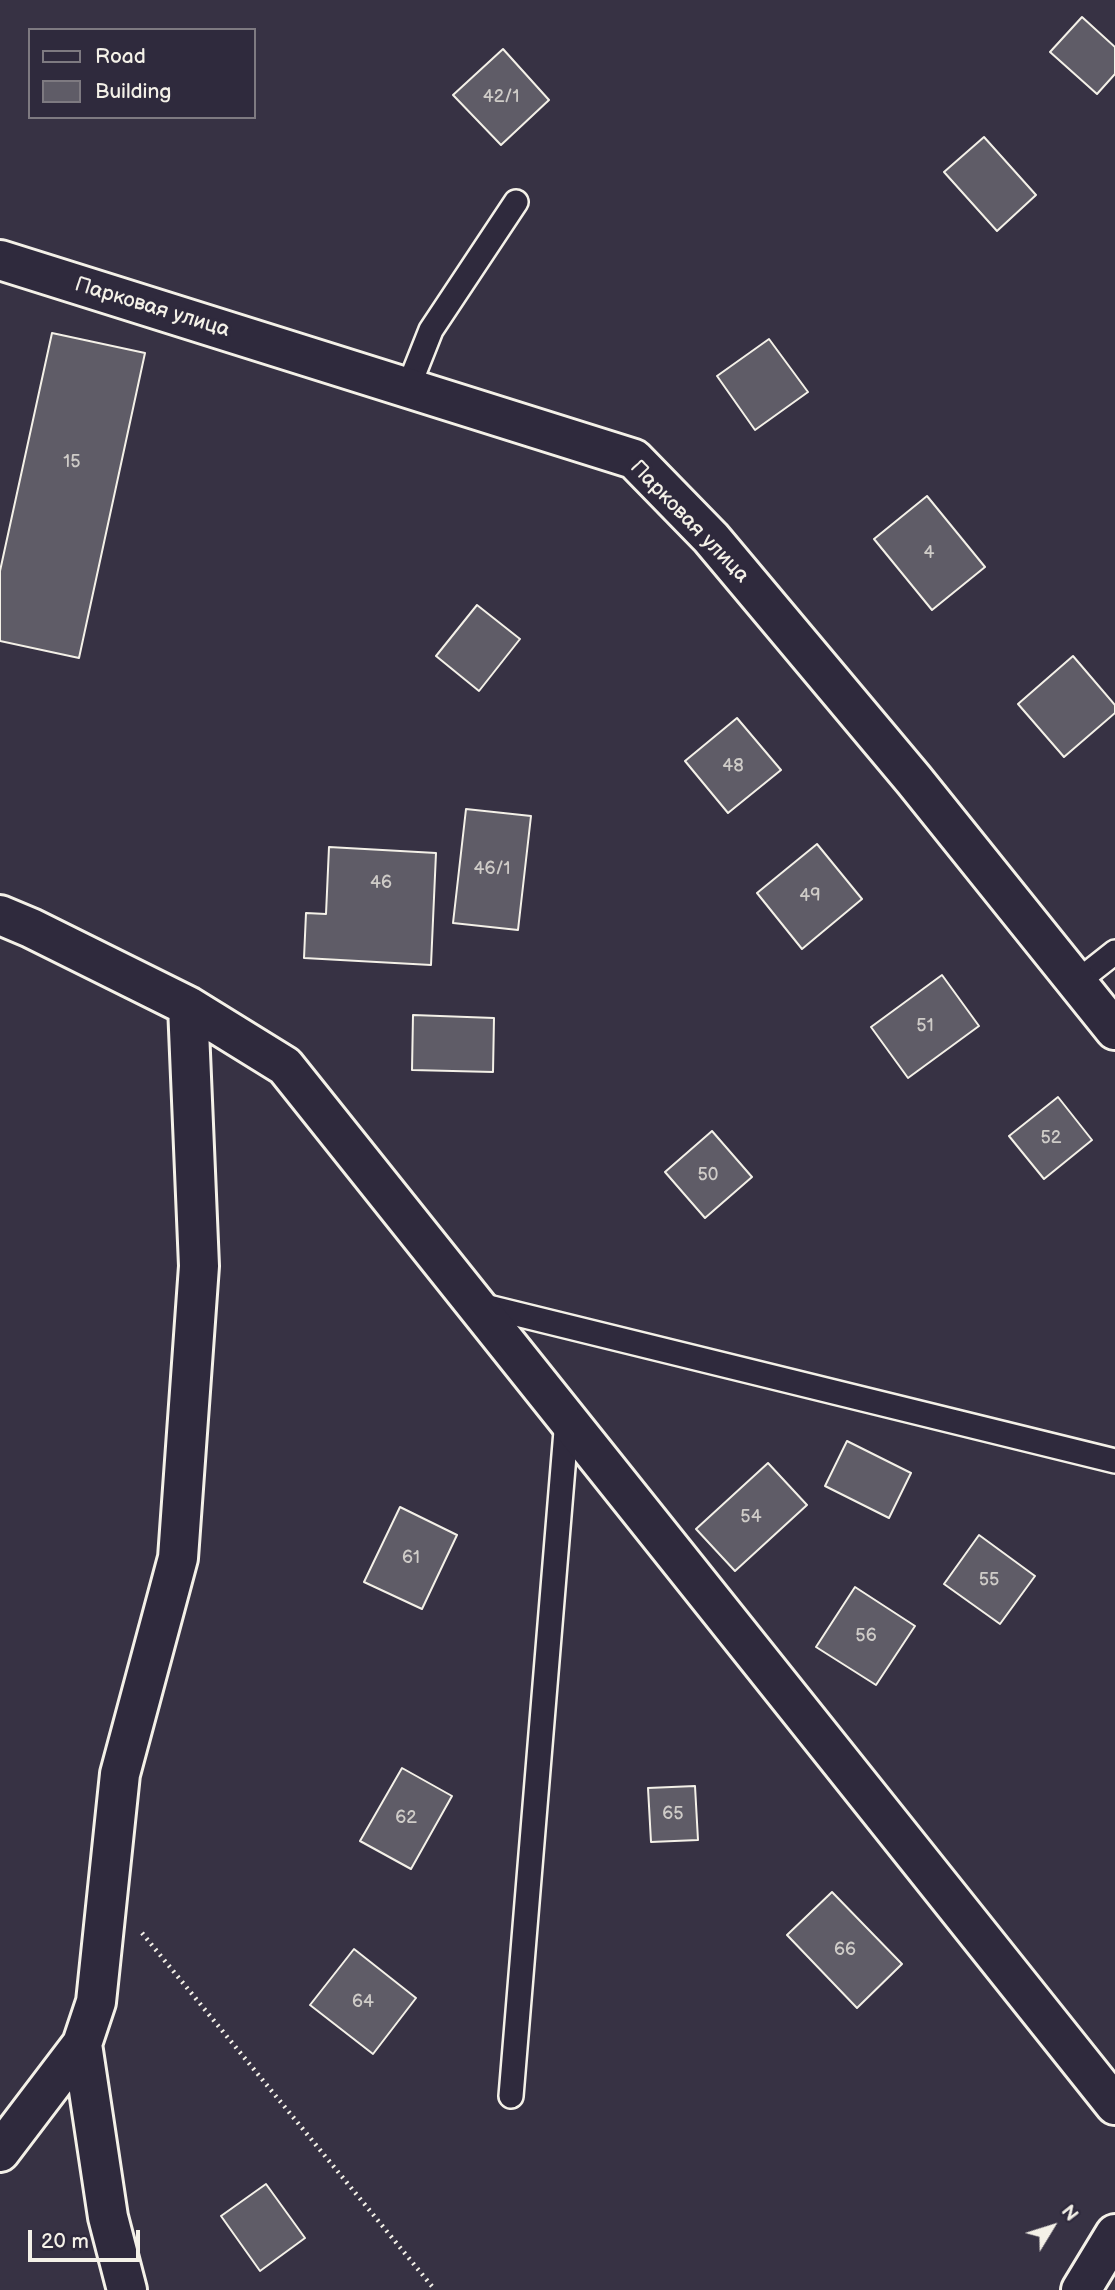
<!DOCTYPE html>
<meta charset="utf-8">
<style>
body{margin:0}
#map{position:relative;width:1115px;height:2290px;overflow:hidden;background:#373244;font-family:"Balsamiq Sans",sans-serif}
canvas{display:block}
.legend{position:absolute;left:28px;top:28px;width:228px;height:91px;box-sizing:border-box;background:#2f2a3d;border:2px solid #7e7a81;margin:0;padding:9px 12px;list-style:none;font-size:21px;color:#f4f1e8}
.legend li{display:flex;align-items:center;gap:14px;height:35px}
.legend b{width:35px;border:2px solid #7e7a81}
.north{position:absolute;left:1017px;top:2192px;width:70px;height:70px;-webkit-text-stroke:5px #2f2a3d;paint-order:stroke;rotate:52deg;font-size:19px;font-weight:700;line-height:28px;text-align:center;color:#f4f1e8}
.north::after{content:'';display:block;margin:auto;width:24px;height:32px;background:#f4f1e8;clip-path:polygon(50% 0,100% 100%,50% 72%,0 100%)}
.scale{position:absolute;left:28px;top:2230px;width:112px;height:32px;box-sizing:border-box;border:4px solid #f4f1e8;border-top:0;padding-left:9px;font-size:21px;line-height:24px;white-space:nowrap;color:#f4f1e8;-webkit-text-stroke:5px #2f2a3d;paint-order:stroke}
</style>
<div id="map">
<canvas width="1115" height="2290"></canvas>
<ul class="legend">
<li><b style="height:9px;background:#2f2a3d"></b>Road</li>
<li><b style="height:19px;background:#5f5c67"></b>Building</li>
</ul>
<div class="north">N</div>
<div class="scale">20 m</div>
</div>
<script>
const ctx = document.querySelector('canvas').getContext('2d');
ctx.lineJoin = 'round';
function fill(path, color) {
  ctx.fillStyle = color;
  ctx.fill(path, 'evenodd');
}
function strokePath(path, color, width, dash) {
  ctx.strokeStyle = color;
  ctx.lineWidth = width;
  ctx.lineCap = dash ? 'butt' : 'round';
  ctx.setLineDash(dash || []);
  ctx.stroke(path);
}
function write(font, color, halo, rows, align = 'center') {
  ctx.font = font + ' "Balsamiq Sans",sans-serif';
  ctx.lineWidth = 6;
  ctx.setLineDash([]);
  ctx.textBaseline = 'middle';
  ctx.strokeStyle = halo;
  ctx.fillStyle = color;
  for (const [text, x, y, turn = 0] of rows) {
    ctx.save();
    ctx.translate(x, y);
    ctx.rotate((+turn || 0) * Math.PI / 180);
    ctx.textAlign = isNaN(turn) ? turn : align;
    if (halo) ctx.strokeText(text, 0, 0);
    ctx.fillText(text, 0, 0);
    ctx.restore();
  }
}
const building = new Path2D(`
 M1082,17L1115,47V74L1097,94L1050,52Z
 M503,49L549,100L501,145L453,95Z
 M984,137L1036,195L997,231L944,172Z
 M52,333L145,353L79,658L0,641V571Z
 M769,339L808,392L755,430L717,376Z
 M927,496L985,567L932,610L874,539Z
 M477,605L520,639L479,691L436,656Z
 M1073,656L1115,705V713L1064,757L1018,704Z
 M737,718L781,770L728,813L685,761Z
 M466,809L531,816L518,930L453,923Z
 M817,844L862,899L802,949L757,893Z
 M329,847L436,853L431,965L304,958L306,913L326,914Z
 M942,975L979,1026L908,1078L871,1027Z
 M413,1015L494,1018L493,1072L412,1070Z
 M1058,1097L1092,1140L1044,1179L1009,1136Z
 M712,1131L752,1177L705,1218L665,1172Z
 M847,1441L911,1473L889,1518L825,1486Z
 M768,1463L807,1505L735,1571L696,1529Z
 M400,1507L457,1535L422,1609L364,1582Z
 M979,1535L1035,1576L1000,1624L944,1584Z
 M855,1587L915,1626L876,1685L816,1647Z
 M402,1768L452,1796L411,1869L360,1841Z
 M695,1786L698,1840L651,1842L648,1788Z
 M832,1892L902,1964L857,2008L787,1935Z
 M354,1949L416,1998L373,2054L310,2005Z
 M266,2184L305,2238L260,2271L221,2216Z`);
fill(building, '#5f5c67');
strokePath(building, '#f4f1e8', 2);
const service = new Path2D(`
 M408,388L431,330L516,202
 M1077,982L1115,952
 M476,1304L1115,1461
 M511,2096L567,1419`);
const minor = new Path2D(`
 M0,260L634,459L711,538L914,780L1115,1030
 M0,915L31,928L188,1006L285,1066L1115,2105
 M82,2044L96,2002L120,1774L178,1558L199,1266L188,1006
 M0,2152L82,2044L108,2217L127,2290
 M1081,2290L1115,2234`);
strokePath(service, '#f4f1e8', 28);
strokePath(minor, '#f4f1e8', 44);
strokePath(new Path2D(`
 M142,1933L435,2290`), '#f4f1e8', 4.5, [2, 5]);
strokePath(service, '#2f2a3d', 23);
strokePath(minor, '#2f2a3d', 38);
write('18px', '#cfccc8', null, [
 ["42/1",501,97],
 ["15",72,462],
 ["4",929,553],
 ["48",733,766],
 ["46/1",492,869],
 ["46",381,883],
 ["49",810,896],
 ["51",925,1026],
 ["52",1051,1138],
 ["50",708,1175],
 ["54",751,1517],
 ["61",411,1558],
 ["55",989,1580],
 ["56",866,1636],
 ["65",673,1814],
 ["62",406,1818],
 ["66",845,1950],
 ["64",363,2002]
]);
write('21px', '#f4f1e8', '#2f2a3d', [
 ["Парковая улица",152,308,17],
 ["Парковая улица",689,522,46]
]);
</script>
